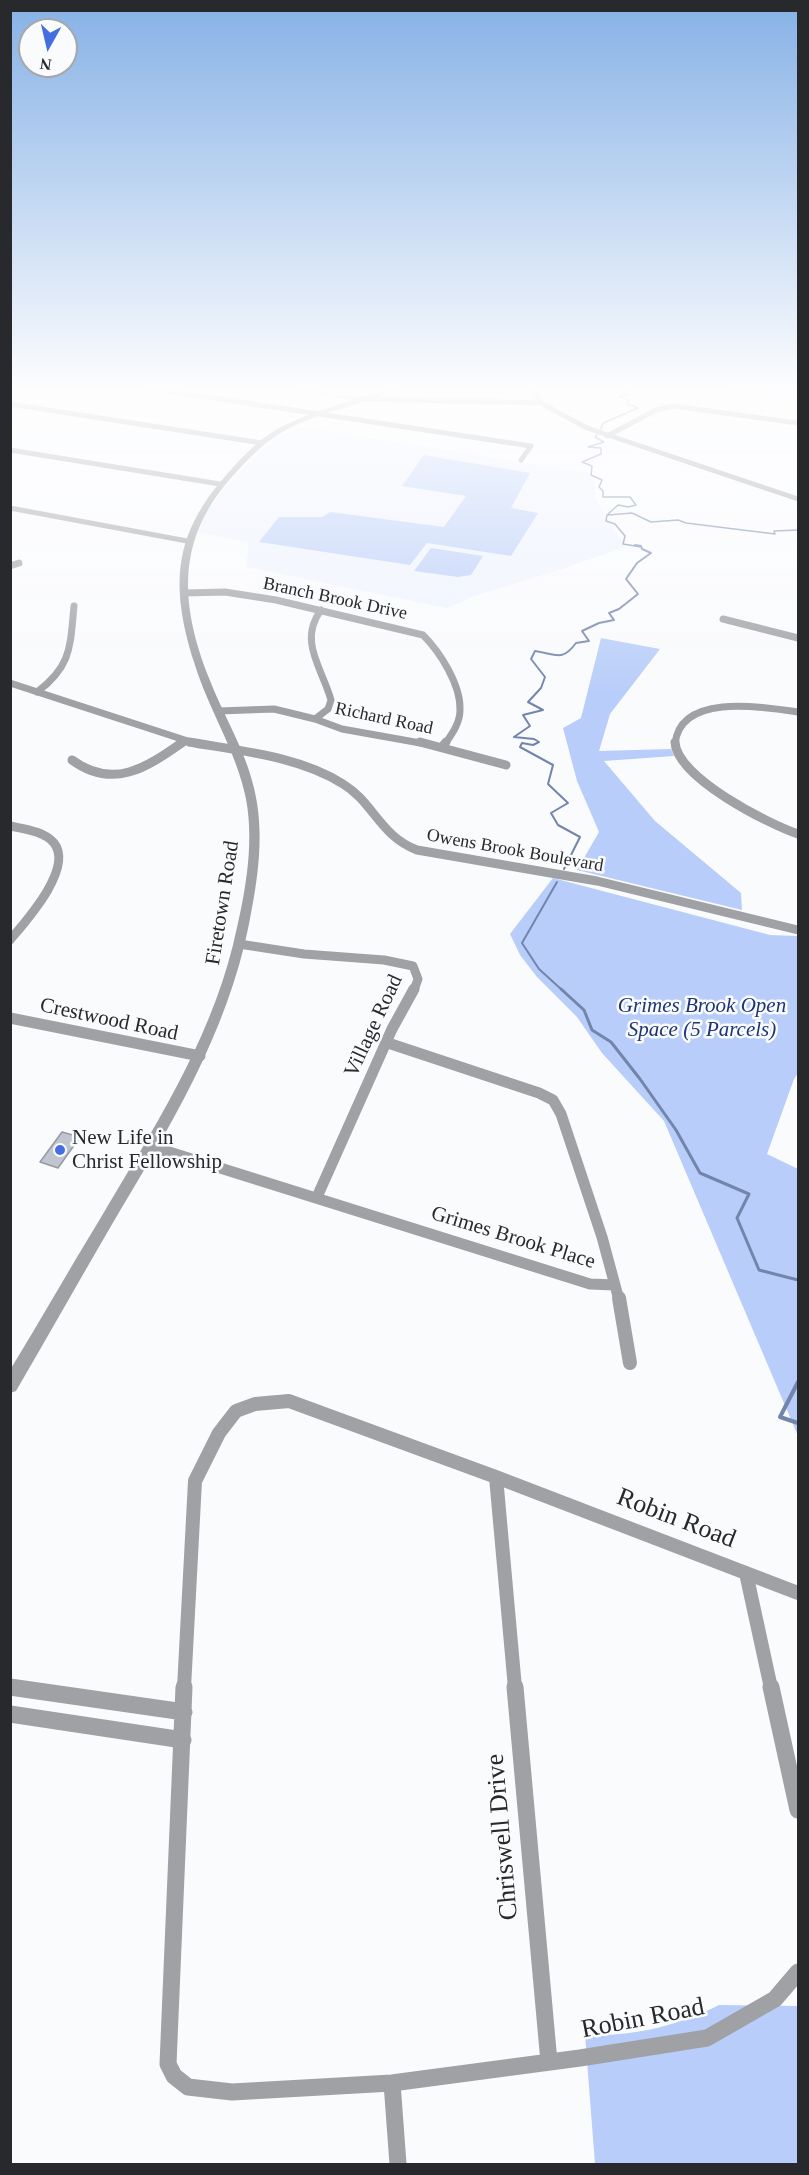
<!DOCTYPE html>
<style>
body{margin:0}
#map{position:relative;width:809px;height:2175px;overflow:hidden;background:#fafbfd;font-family:"Times New Roman",serif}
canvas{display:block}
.frame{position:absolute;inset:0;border:12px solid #27292c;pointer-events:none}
.north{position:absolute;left:18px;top:18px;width:60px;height:60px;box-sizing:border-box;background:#fafbfd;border:2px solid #a6a7a9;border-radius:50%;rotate:188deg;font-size:16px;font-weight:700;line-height:24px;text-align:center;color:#27292c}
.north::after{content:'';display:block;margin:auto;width:21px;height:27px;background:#456fe1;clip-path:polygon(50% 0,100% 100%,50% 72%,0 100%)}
</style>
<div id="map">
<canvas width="809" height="2175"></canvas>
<div class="frame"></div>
<div class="north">N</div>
</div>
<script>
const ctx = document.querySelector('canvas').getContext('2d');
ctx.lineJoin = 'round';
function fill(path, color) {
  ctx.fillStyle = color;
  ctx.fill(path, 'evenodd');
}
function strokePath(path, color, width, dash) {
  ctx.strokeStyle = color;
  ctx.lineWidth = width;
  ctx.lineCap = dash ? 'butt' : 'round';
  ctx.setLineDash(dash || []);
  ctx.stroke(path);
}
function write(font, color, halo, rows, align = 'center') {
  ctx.font = font + ' "Times New Roman",serif';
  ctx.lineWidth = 5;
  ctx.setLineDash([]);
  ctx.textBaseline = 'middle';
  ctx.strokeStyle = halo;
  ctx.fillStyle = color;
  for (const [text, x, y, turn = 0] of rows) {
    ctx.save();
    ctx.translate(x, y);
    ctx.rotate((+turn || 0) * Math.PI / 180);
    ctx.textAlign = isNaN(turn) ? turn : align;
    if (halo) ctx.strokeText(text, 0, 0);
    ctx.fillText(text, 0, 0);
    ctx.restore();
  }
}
fill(new Path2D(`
 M299,427L592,473L596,499L625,547L559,570L474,596L447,608L246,567L249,542L199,533L202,517L231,480L272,441Z`), '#eef3fe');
fill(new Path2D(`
 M726,389H798V400Z
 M424,455L530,473L511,508L538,513L511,556L427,543L410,565L259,542L279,517H322L330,512L444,527L466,496L402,486Z
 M431,548L483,556L471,575L458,577L414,571Z
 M601,638L660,649L610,714L599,751L671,749L674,756L604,761L655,821L741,893L742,910L577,870L599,832L577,781L563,728L581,718Z
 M553,878L770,935L798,936V1073L794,1079L767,1154L798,1169V1436L664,1121L602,1053L577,1017L537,977L520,955L510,934Z
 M719,2005L798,2006V2164H595L585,2035C630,2037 679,2026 719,2005Z`), '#b8cdf9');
strokePath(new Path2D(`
 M601,429L603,423L638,408L627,404L629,401L619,396L629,394L627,389
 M597,435L595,437L604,442L588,447L601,448V454L582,462L592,466L591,475L602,480L599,487L603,491V497H630L636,505L628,507L618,505L607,515L606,521L615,524L625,536L623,544L641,547
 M608,515L632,513L651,522L678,520L686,523L775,534L774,531L798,530`), '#7385ab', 1.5);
strokePath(new Path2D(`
 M564,869L580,837L558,825L551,813L568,803L548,784L553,765L520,747L522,743L533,745L539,742L534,739L514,737L530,726L523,715L543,710L528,702L541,688L545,677L531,659L535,651C556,654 562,662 576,643L589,641L582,631L599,623L614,620L609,613L619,609L638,594L626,579L637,563L651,553L642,549L641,546L635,545
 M557,882L522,943L539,969L562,990`), '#7385ab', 2);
strokePath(new Path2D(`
 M561,989L584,1010L592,1030L611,1042L640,1079L676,1130L700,1173L749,1194L737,1218L759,1270L798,1280`), '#7385ab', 3);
strokePath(new Path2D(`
 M798,1382L780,1417L798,1423`), '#7385ab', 4);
const building = new Path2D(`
 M62,1132L80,1137L58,1168L40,1162Z`);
fill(building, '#c0c5cf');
strokePath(building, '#9599a3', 1.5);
strokePath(new Path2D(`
 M154,389L531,446L521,460
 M532,389L541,403L587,428L798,499
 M364,399L541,403
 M10,404L262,443
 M607,436L656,410L673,406L798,423
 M10,450L220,484
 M10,508L187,541`), '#9fa1a5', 5);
strokePath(new Path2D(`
 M10,566L19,563
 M184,593L225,592L276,600L423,635C440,652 461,685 460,710C460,723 452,734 445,744
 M723,619L798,638
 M10,683L197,744
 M37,692C72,666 70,646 74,606
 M219,711L274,709L315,719L342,729L426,744
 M315,719L328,709L331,700C322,668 298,641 321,610
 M181,744L184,741
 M675,744C680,692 764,707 798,712`), '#9fa1a5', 7);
strokePath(new Path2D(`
 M189,742C240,751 299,756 343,784C373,802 380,836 417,850L597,881L798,930
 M420,742L506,765
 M675,742C676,777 768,824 798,834
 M442,747L446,742
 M72,760C113,790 146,768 183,742
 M10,826C24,829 44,831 54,843C74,868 26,921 10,940
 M239,944L304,954L384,960L413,966L418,979L414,990`), '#9fa1a5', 9);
strokePath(new Path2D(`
 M10,1018L200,1056
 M385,1042L539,1093L553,1100L561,1114L602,1237L619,1300
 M149,1148L166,1151L590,1284L614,1285
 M317,1197L392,1029L414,989`), '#9fa1a5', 11);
strokePath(new Path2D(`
 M619,1298L630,1363
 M496,1477L515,1688
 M746,1573L771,1688
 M10,1687L19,1688
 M184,1688L195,1481L219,1433L236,1411L255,1404L289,1401L496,1477L798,1593`), '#9fa1a5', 14);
strokePath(new Path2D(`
 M10,1687L184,1712
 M184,1687L168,2064L174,2076L188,2087L232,2092L392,2083L580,2058L707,2038L775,1999L798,1972
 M515,1687L549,2062
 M771,1687L798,1810
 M10,1714L183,1740
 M392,2083L398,2164`), '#9fa1a5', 17);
fill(new Path2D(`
 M293,389C315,389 337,397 359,397C371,397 383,389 396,389C359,407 315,412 279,434C261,445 245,462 231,478C176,540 180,604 209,678C223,715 245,749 254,788C265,833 258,879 249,924C227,1035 168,1130 111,1226C79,1281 48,1336 16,1391L10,1393V1370C41,1320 69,1269 100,1219C152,1131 208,1045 233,945C244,899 255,847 246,799C236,750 208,709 194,662C170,585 173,534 228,473C243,456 259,439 279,428C302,416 328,408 353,400Z`), '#9fa1a5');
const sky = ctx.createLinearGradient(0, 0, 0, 694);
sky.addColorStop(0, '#86b1e6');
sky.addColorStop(0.56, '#fdfdfe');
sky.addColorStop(1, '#fdfdfe00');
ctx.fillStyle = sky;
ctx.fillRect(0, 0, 809, 694);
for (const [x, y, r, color] of [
 [60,1150,6,"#456fe1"]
]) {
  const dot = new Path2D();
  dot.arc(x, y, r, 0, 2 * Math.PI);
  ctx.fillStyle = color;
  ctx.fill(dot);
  strokePath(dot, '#fafbfd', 2);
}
write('18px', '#27292c', '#fafbfd', [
 ["Branch Brook Drive",335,599,12],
 ["Richard Road",384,719,12],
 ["Owens Brook Boulevard",515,851,10]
]);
write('21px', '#27292c', '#fafbfd', [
 ["Firetown Road",223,903,-81],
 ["Crestwood Road",109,1020,12],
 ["Village Road",374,1026,-65],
 ["Grimes Brook Place",513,1238,17]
]);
write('italic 21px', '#1d3575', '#fafbfd', [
 ["Grimes Brook Open",702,1006],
 ["Space (5 Parcels)",702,1030]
]);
write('21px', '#27292c', '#fafbfd', [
 ["New Life in",72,1138],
 ["Christ Fellowship",72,1162]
], 'left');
write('26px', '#27292c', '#fafbfd', [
 ["Robin Road",676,1519,21],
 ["Chriswell Drive",503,1837,-95],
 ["Robin Road",643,2019,-11]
]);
</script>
